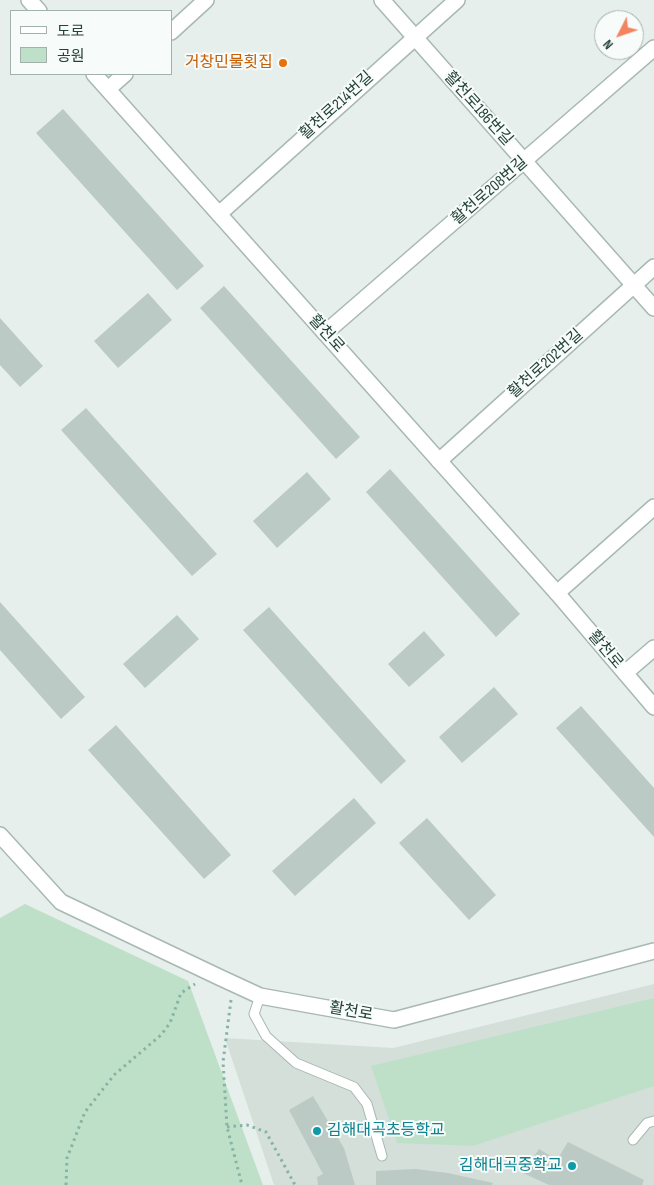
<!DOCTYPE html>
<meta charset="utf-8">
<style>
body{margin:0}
#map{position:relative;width:654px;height:1185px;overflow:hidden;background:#e6efeb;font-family:"Sofia Sans Condensed","Noto Sans KR",sans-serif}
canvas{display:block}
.legend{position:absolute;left:10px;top:10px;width:162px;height:65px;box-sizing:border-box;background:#f7fbf9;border:1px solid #a3b1ad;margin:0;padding:6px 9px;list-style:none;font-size:15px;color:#24423a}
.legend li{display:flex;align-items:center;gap:10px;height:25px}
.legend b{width:25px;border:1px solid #a3b1ad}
.north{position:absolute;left:594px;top:10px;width:50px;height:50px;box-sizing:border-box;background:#f7fbf9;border:1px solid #a3b1ad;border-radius:50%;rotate:229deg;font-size:14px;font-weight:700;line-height:20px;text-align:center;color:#24423a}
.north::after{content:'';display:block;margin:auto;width:18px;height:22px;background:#f4845f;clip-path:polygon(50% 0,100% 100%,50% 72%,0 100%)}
</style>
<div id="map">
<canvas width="654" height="1185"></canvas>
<ul class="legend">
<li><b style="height:6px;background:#fff"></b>도로</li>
<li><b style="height:14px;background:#bfe0c8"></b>공원</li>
</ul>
<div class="north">N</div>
</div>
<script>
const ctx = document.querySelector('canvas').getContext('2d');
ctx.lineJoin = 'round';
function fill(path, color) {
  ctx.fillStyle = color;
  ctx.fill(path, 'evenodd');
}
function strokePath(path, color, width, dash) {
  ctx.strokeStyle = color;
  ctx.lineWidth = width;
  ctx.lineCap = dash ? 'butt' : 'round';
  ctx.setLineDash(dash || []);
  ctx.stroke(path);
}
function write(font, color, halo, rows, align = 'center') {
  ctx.font = font + ' "Sofia Sans Condensed","Noto Sans KR",sans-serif';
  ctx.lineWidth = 4;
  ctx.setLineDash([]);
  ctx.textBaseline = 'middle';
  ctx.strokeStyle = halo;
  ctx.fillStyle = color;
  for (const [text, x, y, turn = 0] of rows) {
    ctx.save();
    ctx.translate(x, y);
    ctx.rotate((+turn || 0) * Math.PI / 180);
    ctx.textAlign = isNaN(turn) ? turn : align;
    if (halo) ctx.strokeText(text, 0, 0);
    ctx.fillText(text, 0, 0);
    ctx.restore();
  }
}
fill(new Path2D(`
 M654,984V1185H274L225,1038L393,1048Z`), '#d4dfda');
fill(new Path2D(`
 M25,904L188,981L263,1185H0V918Z
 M654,998V1086L473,1146L397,1143L371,1066Z`), '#bfe0c8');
fill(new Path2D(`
 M63,109L204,266L177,290L36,133Z
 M224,286L360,437L336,459L200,308Z
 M148,293L172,320L118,368L94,341Z
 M0,318L43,366L20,387L0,365Z
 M86,408L217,554L192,576L61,430Z
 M390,469L520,614L496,637L366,492Z
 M307,472L331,499L277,548L253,521Z
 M0,602L85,697L61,719L0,650Z
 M269,607L406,761L381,784L243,630Z
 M177,615L199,639L145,688L123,664Z
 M424,631L445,655L409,687L388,664Z
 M494,687L518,714L462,763L439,737Z
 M581,706L654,788V837L556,728Z
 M116,725L231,855L204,879L88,750Z
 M354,798L376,823L295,896L272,871Z
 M427,818L496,895L469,920L399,843Z
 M313,1096L344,1148L355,1185H318L317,1177L323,1174L289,1110Z
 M568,1142L644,1180L642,1185H549L523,1173L539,1149L557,1160Z
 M415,1169L448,1173L493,1183L492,1185H376V1171Z`), '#bbcac4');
const service = new Path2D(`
 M260,996L254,1014L266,1036L296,1063L354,1087L367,1104L382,1156
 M633,1140L647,1123L654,1121`);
const minor = new Path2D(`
 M382,0L654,308
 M171,32L206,0
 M108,89L125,74
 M219,214L457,0
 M325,333L654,48
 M439,461L654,267
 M557,593L654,707
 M625,673L654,648
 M0,835L61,902L221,978L260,996L394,1020L654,951`);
const tertiary = new Path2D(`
 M29,0L39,11
 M94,74L557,593L654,507`);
strokePath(service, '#a8b8b2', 11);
strokePath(minor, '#a8b8b2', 18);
strokePath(tertiary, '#a8b8b2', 18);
strokePath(new Path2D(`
 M231,1000L223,1062L227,1127L242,1185
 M227,1127L247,1125L266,1132L295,1185
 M66,1185L67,1158L85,1112L114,1075L161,1035L170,1023L181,993L195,984`), '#86b3a5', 3, [2.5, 4]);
strokePath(service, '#fff', 9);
strokePath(minor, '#fff', 15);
strokePath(tertiary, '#fff', 15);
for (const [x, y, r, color] of [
 [283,63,5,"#e8710a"],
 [317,1131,5,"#0f9aa8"],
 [572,1166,5,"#0f9aa8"]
]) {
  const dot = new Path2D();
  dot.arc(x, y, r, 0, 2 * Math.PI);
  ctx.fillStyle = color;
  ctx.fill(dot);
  strokePath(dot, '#f7fbf9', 2);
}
write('16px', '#c56008', '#f7fbf9', [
 ["거창민물횟집",273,63]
], 'right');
write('16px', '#24423a', '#f7fbf9', [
 ["활천로214번길",337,106,-42],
 ["활천로186번길",478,109,48],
 ["활천로208번길",490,191,-41],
 ["활천로",326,334,48],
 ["활천로202번길",546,364,-42],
 ["활천로",605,650,50],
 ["활천로",351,1012,10]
]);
write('16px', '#0d838f', '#f7fbf9', [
 ["김해대곡초등학교",327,1131],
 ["김해대곡중학교",562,1166,"right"]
], 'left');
</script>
